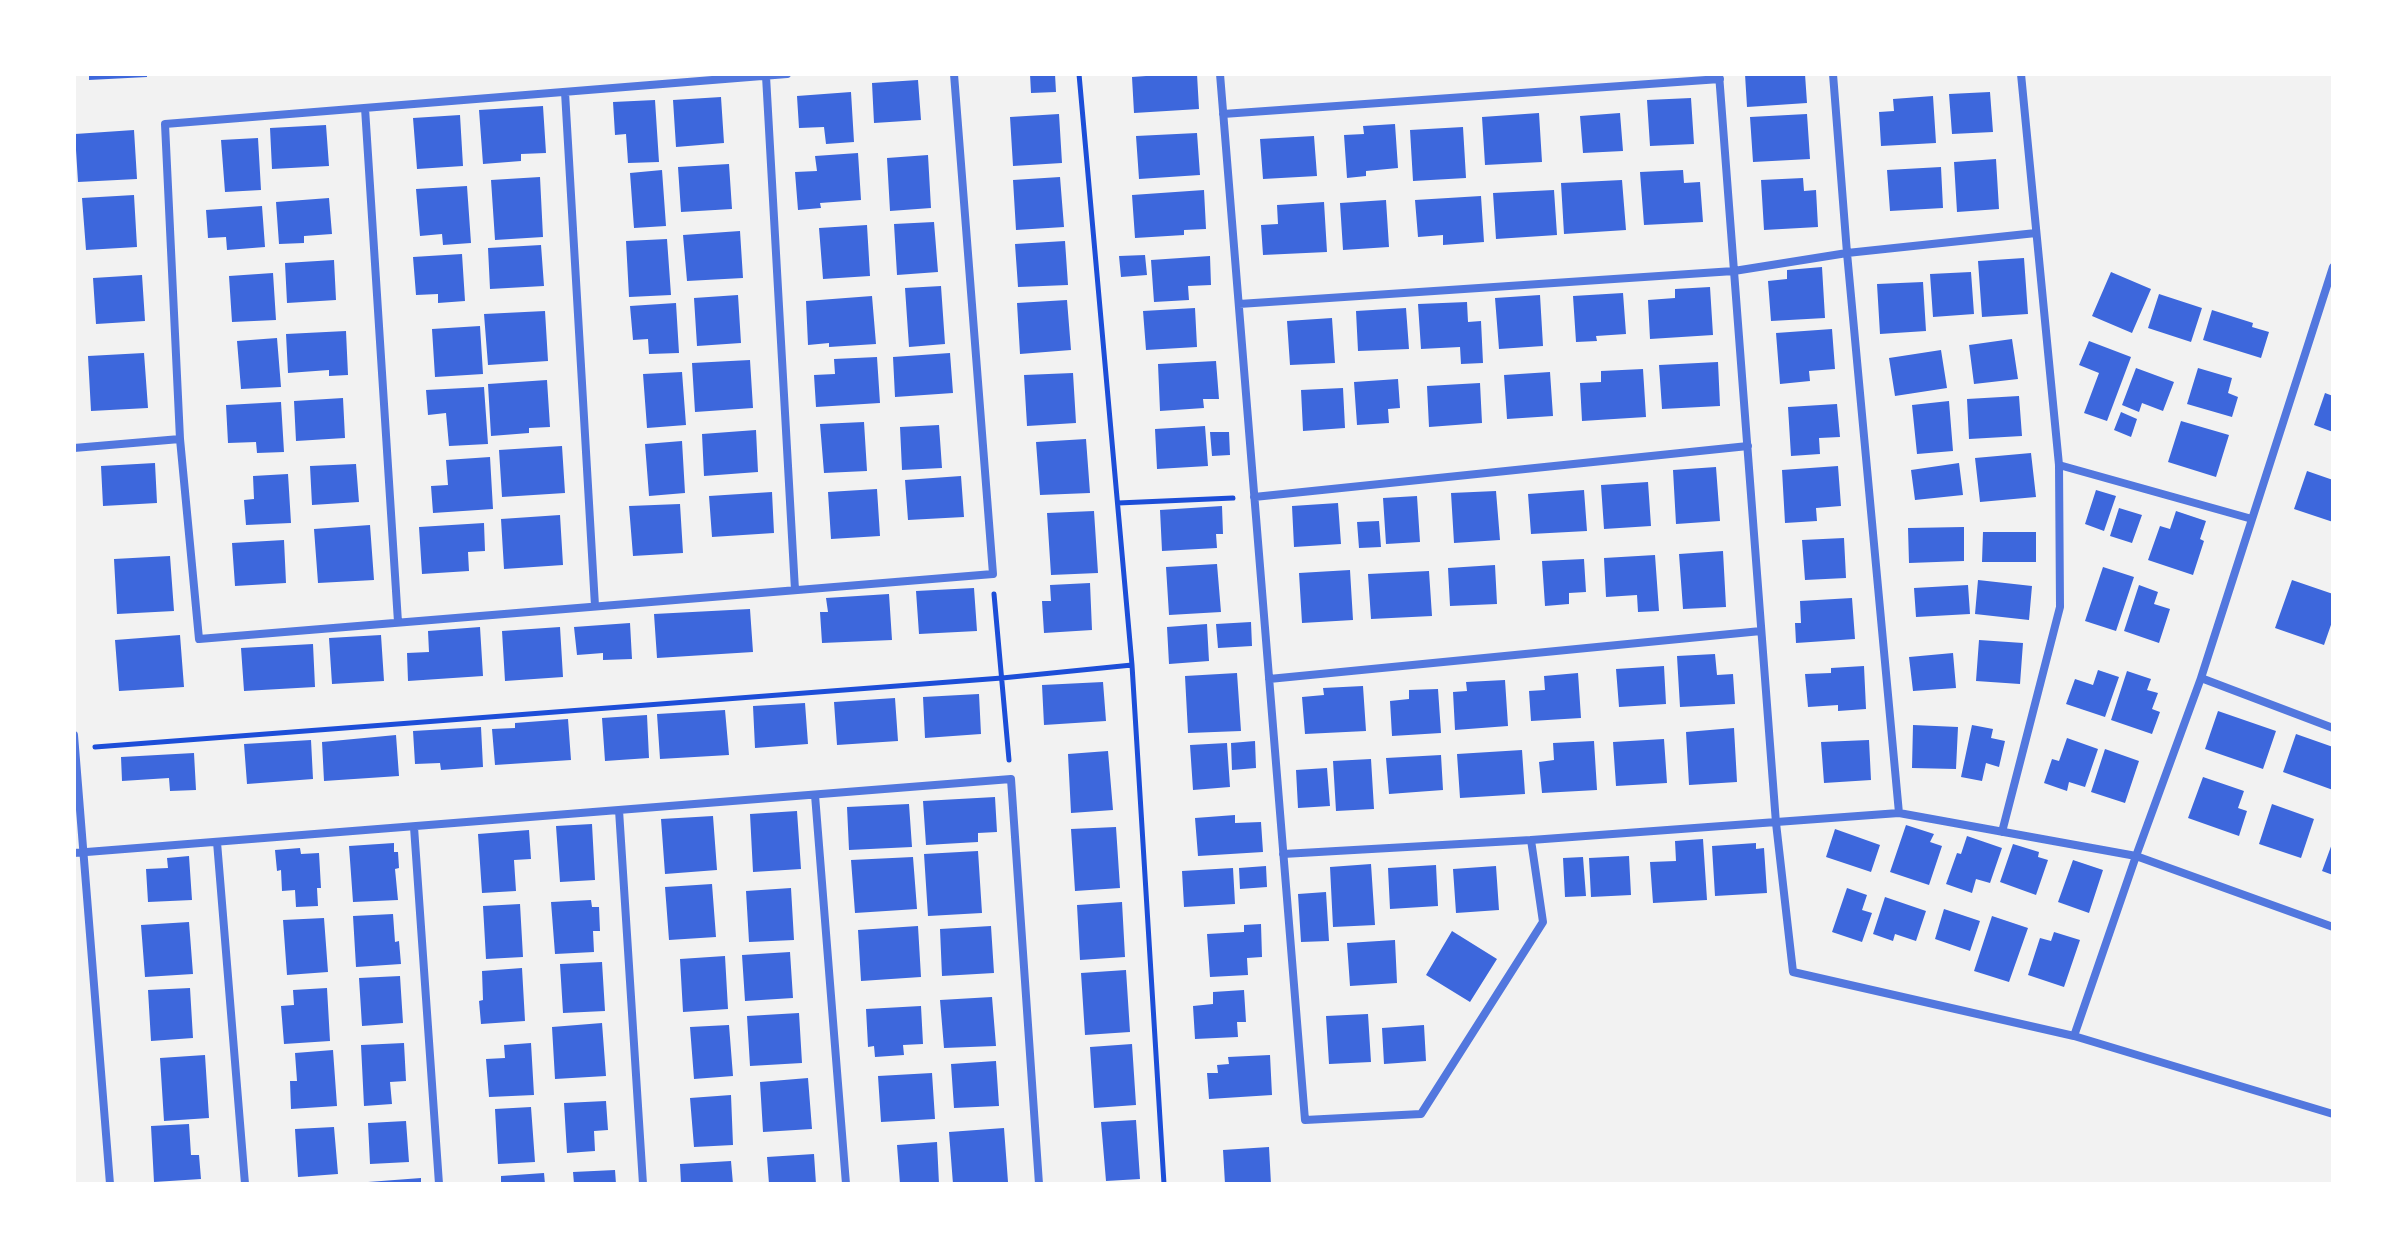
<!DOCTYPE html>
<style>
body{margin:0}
#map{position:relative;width:2407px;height:1258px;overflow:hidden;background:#f2f2f2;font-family:Raleway,sans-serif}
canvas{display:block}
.frame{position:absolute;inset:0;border:76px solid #fff;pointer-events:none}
</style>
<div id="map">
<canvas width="2407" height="1258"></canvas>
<div class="frame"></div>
</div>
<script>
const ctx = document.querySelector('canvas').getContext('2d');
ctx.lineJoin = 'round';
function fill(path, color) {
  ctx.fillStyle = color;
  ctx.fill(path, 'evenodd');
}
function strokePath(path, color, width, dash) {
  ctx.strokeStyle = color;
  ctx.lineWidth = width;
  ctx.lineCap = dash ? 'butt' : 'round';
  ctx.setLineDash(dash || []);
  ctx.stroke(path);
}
fill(new Path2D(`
 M89,74H147V77L89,80Z
 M1030,74H1055L1056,92L1031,93Z
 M1174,74H1197L1199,109L1134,113L1132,77Z
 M1745,74H1805L1807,103L1747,107Z
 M918,80L921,120L874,123L872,83Z
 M851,92L854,142L826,144L824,127L799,128L797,96Z
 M1990,92L1993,132L1952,134L1949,94Z
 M1933,96L1936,143L1881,146L1879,112L1894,111L1893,99Z
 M721,97L724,143L676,147L673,100Z
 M1691,98L1694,144L1650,146L1647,100Z
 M655,100L659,162L628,163L626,134L615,135L613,102Z
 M543,106L546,153L521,154V161L483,164L479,110Z
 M1539,113L1542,162L1485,165L1482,117Z
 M1620,113L1623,151L1583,153L1580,116Z
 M1059,114L1062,163L1013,166L1010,117Z
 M1807,114L1810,159L1753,162L1750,117Z
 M460,115L463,166L417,169L413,118Z
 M1395,124L1398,168L1366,171V176L1347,178L1344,135L1364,134L1363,126Z
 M326,125L329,166L272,169L270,128Z
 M1463,127L1466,178L1413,181L1410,130Z
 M134,130L137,179L78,182L75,134Z
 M1197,133L1200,175L1139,179L1136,136Z
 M1314,136L1317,176L1263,179L1260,139Z
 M258,138L261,190L225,192L221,140Z
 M858,153L861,200L820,203L821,208L798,210L795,172L817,171L815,156Z
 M928,155L931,208L890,211L887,158Z
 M1996,159L1999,209L1957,212L1954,162Z
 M729,164L732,209L681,212L678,167Z
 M1941,167L1943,208L1890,211L1887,170Z
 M662,170L666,226L634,228L630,173Z
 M1683,170L1684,183L1700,182L1703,222L1644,225L1640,172Z
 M540,177L543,237L495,240L491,180Z
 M1060,177L1064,227L1016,230L1013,180Z
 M1803,178L1804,191L1816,190L1818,227L1764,230L1761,180Z
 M1622,180L1626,230L1564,234L1561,183Z
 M467,186L471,243L443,245L442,234L420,236L416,189Z
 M1204,190L1206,229L1184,230V235L1135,238L1132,195Z
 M1554,190L1557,235L1496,239L1493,193Z
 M134,195L137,247L86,250L82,198Z
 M1481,196L1484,242L1443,245V235L1418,237L1415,200Z
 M329,198L332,234L304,236V243L279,244L276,202Z
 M1386,200L1389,247L1343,250L1340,203Z
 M1324,202L1327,252L1263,255L1261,225L1278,224L1277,205Z
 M262,206L265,247L227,250L226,237L208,238L206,210Z
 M934,222L938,272L897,275L894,224Z
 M867,225L870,276L823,279L819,228Z
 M740,231L743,278L687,281L683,235Z
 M667,239L671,295L629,297L626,241Z
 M1065,241L1068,285L1018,287L1015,244Z
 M541,245L544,286L490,289L488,248Z
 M462,254L465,301L438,303V294L416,295L413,257Z
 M1145,255L1147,275L1121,277L1119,256Z
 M1210,256L1211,285L1188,286L1189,300L1154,302L1151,260Z
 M2024,258L2028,314L1982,317L1978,261Z
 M334,260L336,300L287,303L285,263Z
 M1822,267L1825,318L1771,321L1768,281L1787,279V270Z
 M1971,272L1974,314L1933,317L1930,274Z
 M2111,272L2151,289L2132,333L2092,316Z
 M273,273L276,320L232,322L229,276Z
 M142,275L145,321L96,324L93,278Z
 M1923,282L1926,331L1880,334L1877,284Z
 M941,286L945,344L909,347L905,288Z
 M1710,287L1713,335L1650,339L1648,300L1675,298V289Z
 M1623,293L1626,334L1596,336L1597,341L1576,342L1573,296Z
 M2159,294L2202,308L2191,342L2148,328Z
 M738,295L741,343L697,346L694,298Z
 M1540,295L1543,346L1499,349L1495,298Z
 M872,296L876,344L829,347V343L808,345L806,301Z
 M1067,300L1071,350L1020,354L1017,303Z
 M1467,302L1468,322L1481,321L1483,363L1461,364L1460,347L1421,349L1418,304Z
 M676,303L679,353L649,354L648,339L633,340L630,306Z
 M1195,308L1197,347L1146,350L1143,311Z
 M1406,308L1409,349L1358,351L1356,311Z
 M2212,310L2253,323L2252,327L2269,332L2261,358L2203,340Z
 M545,311L548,361L488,365L484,314Z
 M1332,318L1335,363L1290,365L1287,321Z
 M480,326L483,374L435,377L432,329Z
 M1832,329L1835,369L1809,371L1810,381L1780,384L1776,333Z
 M346,331L348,375L329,376V370L288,373L286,334Z
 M277,338L281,387L241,389L237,341Z
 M2012,339L2018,379L1974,384L1969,345Z
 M2089,341L2131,357L2107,421L2084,413L2099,373L2079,365Z
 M1941,350L1947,388L1895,396L1889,358Z
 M144,353L148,408L91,411L88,356Z
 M950,353L953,393L895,397L893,357Z
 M877,357L880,403L816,407L814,375L835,374L834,359Z
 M750,360L753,408L695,412L692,363Z
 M1216,361L1219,399H1203L1204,408L1160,411L1158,364Z
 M1718,362L1720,406L1662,409L1659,365Z
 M2136,368L2174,382L2163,411L2142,403L2139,412L2122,405Z
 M2198,368L2232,378L2228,393L2238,397L2232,417L2187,404Z
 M1643,369L1646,417L1582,421L1580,383L1601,382V371Z
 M682,372L686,425L647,428L643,374Z
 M1550,372L1553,416L1507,419L1504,375Z
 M1073,373L1076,423L1027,426L1024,375Z
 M1398,379L1400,408L1388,409L1389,423L1357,425L1354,382Z
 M547,380L550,427L529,428V433L491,436L488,384Z
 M1480,383L1482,423L1429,427L1427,386Z
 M484,387L488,444L449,446L446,413L428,415L426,390Z
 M1343,388L1345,428L1303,431L1301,390Z
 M2325,393L2333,396V432L2314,425Z
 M2019,396L2022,436L1969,439L1967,399Z
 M343,398L345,438L296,441L294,401Z
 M1949,401L1953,451L1917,454L1912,405Z
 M281,402L284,452L257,453L256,442L228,443L226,405Z
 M1837,404L1840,437L1819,438L1820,454L1791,456L1788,407Z
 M2121,412L2137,419L2131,437L2114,430Z
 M2181,421L2229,435L2216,477L2168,462Z
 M864,422L867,471L824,473L820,424Z
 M939,425L942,468L902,470L900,427Z
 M1205,426L1208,466L1157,469L1155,429Z
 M756,430L758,472L704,476L702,434Z
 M1210,432H1229L1230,455L1212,456Z
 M1086,439L1090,493L1040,495L1036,442Z
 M682,441L685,493L649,496L645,444Z
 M562,446L565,493L502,497L499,450Z
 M2031,453L2036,497L1980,502L1975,458Z
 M490,457L493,509L433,513L431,486L448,485L446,460Z
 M155,463L157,503L103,506L101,466Z
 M1959,463L1963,495L1915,500L1911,470Z
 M356,464L359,502L312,505L310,466Z
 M1838,466L1841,506L1816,508L1817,521L1785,523L1782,470Z
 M1716,467L1720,521L1676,524L1673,470Z
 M2307,471L2333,480V522L2294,509Z
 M288,474L291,523L246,525L244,500L254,499L253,476Z
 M961,476L964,517L908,520L905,480Z
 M1648,482L1651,526L1604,529L1601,485Z
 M877,489L880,536L831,539L828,492Z
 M1584,490L1587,531L1531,534L1528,494Z
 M2096,490L2116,496L2104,531L2085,524Z
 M1496,491L1500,540L1454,543L1451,493Z
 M772,492L774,533L712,537L709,496Z
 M1417,496L1420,542L1386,544L1383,498Z
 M1338,503L1341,544L1294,547L1292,506Z
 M680,504L683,553L633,556L629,506Z
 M1222,506L1223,534H1216L1217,548L1162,551L1160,510Z
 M2119,508L2142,515L2132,543L2110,536Z
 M1094,511L1098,573L1051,575L1047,513Z
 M2176,511L2206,521L2200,539L2204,541L2193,575L2148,560L2160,526L2170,529Z
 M560,515L563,565L504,569L501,519Z
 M1379,521L1381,547L1359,548L1357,522Z
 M484,523L485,551L468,552L469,571L422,574L419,527Z
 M370,525L374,580L318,583L314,529Z
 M1964,527V561L1909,563L1908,528Z
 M1983,532H2036V562H1982Z
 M1844,538L1846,578L1805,580L1802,540Z
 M284,540L286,583L235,586L232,543Z
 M1723,551L1726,607L1683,609L1679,554Z
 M1655,555L1659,611L1638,612L1637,595L1606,597L1604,558Z
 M170,556L174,611L117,614L114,559Z
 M1584,559L1586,592L1569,593V604L1545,606L1542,561Z
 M1217,564L1221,612L1169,615L1166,567Z
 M1495,565L1497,604L1450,606L1448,568Z
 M2103,567L2134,577L2116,631L2085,621Z
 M1350,570L1353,620L1302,623L1299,573Z
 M1429,571L1432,616L1371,619L1368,574Z
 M1978,580L2032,586L2029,620L1975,614Z
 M2292,580L2333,594V619L2324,645L2275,628Z
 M1090,583L1092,630L1044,633L1042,601H1051L1050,585Z
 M1968,585L1970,614L1916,617L1914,588Z
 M2139,585L2158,592L2154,604L2170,609L2159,643L2124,631Z
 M974,588L977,631L919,634L916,591Z
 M889,594L892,640L822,643L820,612H828L826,598Z
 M1852,598L1855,639L1796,643L1795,623H1801L1800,601Z
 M750,609L753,652L657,658L654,614Z
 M1251,622L1252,646L1218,648L1216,624Z
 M630,623L632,659L603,660V653L577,655L574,627Z
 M1207,624L1209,661L1169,664L1167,627Z
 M480,627L483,676L408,681L407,653L429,652L428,631Z
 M560,627L563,677L505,681L502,631Z
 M180,635L184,687L119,691L115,640Z
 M381,635L384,681L332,684L329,638Z
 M1979,640L2023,643L2020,684L1976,681Z
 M313,644L315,687L244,691L241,648Z
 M1953,653L1956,688L1913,691L1909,657Z
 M1715,654L1717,675L1733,674L1735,704L1680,707L1677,656Z
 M1664,666L1666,704L1619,707L1616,669Z
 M1864,666L1866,709L1838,711V705L1808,707L1805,674L1831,673V668Z
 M2098,670L2119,677L2105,717L2066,704L2075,679L2093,685Z
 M2127,671L2151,679L2147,690L2158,693L2152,709L2160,712L2152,734L2111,720Z
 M1237,673L1241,731L1188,733L1185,676Z
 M1578,673L1581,718L1531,721L1529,691L1545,690L1544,676Z
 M1505,680L1508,726L1455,730L1453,692L1467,691L1466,682Z
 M1103,682L1106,721L1044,725L1042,685Z
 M1363,686L1366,731L1305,734L1302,697L1324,695L1323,688Z
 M1438,689L1441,733L1392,736L1390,701L1409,699V690Z
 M979,694L981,734L925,738L923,697Z
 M895,698L898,741L837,745L834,702Z
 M805,703L808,744L755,748L753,706Z
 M725,710L729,755L660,759L657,714Z
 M2218,711L2276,731L2263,769L2205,749Z
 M647,715L649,758L605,761L602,718Z
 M568,719L571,760L495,765L492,729L515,728V723Z
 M1913,725L1958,727L1956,769L1912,768Z
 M1972,725L1993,729L1991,738L2005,741L1999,767L1986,763L1982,781L1961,777Z
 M481,727L483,767L441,770L440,763L415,764L413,731Z
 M1734,728L1737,782L1689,785L1686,732Z
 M2296,734L2333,747V790L2283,772Z
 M396,735L399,776L324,781L322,742Z
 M2067,738L2098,749L2085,787L2069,782L2067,791L2044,783L2052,759L2059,761Z
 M1664,739L1667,783L1616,786L1613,742Z
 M311,740L313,779L247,784L244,744Z
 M1869,740L1871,780L1824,783L1821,742Z
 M1255,741L1256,768L1232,770L1231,743Z
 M1594,741L1597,790L1542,793L1539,762L1554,760L1553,743Z
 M1227,743L1230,787L1193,790L1190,745Z
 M2105,749L2139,761L2125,803L2091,792Z
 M1522,750L1525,794L1460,798L1457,754Z
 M1108,751L1113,810L1071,813L1068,754Z
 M194,753L196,790L170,791L169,778L122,781L121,757Z
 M1441,755L1443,790L1389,794L1386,758Z
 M1371,759L1374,809L1336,811L1333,761Z
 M1327,768L1330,806L1298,808L1296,770Z
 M2203,777L2244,791L2238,808L2247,811L2239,836L2188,818Z
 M995,797L997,832L978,833V842L926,845L923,801Z
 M909,804L912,847L849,850L847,807Z
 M2272,804L2314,819L2301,858L2259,844Z
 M797,811L801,869L753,872L750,814Z
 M1235,815V823L1261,822L1263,852L1198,856L1195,818Z
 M713,816L717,870L665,874L661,819Z
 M592,824L595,880L560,882L556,826Z
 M1906,825L1934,834L1930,842L1942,846L1929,885L1890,872Z
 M1116,827L1120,888L1075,891L1071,829Z
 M1835,829L1880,845L1871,872L1826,857Z
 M529,830L531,859L514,860L516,891L482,893L478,834Z
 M1967,836L2002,848L1990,883L1976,879L1972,893L1946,884L1957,853L1961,854Z
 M1703,839L1707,900L1653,903L1650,862L1676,861L1675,841Z
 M2333,841V875L2322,871Z
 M394,843V852H398L399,868L395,869L398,900L353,902L349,846Z
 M1756,843V849L1764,848L1767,893L1715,896L1712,846Z
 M2013,844L2039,852L2038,857L2048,860L2036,895L2000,882Z
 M300,848L301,854L319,853L321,888H317L318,906L296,907L295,890L282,891L281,870L277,871L275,850Z
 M978,851L982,913L928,916L924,854Z
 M189,856L192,900L148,902L146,869L168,868L167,858Z
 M1629,856L1631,895L1591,897L1589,858Z
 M913,857L917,909L855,913L851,860Z
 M1583,857L1586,896L1565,897L1563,858Z
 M2073,860L2103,870L2089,913L2058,902Z
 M1371,864L1375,925L1333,927L1330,867Z
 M1436,865L1438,906L1390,909L1388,868Z
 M1266,866L1267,887L1240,889L1239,868Z
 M1496,866L1499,910L1456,913L1453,869Z
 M1233,868L1235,904L1184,907L1182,871Z
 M712,884L716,937L669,940L665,887Z
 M791,888L794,940L749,942L746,891Z
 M1847,888L1867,895L1862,910L1872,913L1862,942L1832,932Z
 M1326,892L1329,941L1301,942L1298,894Z
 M1885,897L1926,911L1916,941L1895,934L1893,941L1873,934Z
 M591,900L592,907H599L600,931H593L594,952L555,954L551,902Z
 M1122,902L1125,957L1080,960L1077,905Z
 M520,904L523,957L486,959L483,906Z
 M1944,909L1980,921L1970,951L1935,939Z
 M393,914L395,942L399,941L401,964L356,967L353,916Z
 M1992,916L2028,928L2009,982L1974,971Z
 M324,918L328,972L287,975L283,920Z
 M189,922L193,974L145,977L141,925Z
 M1261,924L1262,957L1247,958L1248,975L1210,977L1207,934L1244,932V925Z
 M918,926L921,977L861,981L858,930Z
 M991,926L994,973L942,976L940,929Z
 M1452,931L1497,959L1470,1002L1426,975Z
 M2054,932L2080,940L2064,987L2028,975L2040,938L2051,941Z
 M1395,940L1397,983L1350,986L1347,943Z
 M790,952L793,998L745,1001L742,955Z
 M725,956L728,1009L683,1012L680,959Z
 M602,962L605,1011L563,1013L560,964Z
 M522,968L525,1021L481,1024L479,1001L483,1000L482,971Z
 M1126,970L1130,1032L1085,1035L1081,973Z
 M400,976L403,1023L362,1026L359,978Z
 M190,988L193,1038L151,1041L148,990Z
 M327,988L330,1041L284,1044L281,1006L294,1005L293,990Z
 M1244,990L1246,1022H1237L1238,1037L1195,1039L1193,1006L1213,1004V992Z
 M992,997L996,1046L944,1048L940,1000Z
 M921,1006L923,1044L903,1045L904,1055L875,1057L874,1046L868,1047L866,1009Z
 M799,1013L802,1063L750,1066L747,1016Z
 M1368,1014L1371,1062L1329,1064L1326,1016Z
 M602,1023L606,1076L555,1079L552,1027Z
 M729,1025L733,1076L694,1079L690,1027Z
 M1424,1025L1426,1061L1384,1064L1382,1028Z
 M404,1043L406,1081L390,1082L392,1104L364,1106L361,1045Z
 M531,1043L534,1095L489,1097L486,1059L505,1058L504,1045Z
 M1132,1044L1136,1105L1094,1108L1090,1047Z
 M333,1050L337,1106L291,1109L290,1081H297L295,1053Z
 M205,1055L209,1118L164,1121L160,1058Z
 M1270,1055L1272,1095L1209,1099L1207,1073H1218L1217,1065L1229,1064L1228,1057Z
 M996,1061L999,1106L954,1108L951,1064Z
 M932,1073L935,1119L881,1122L878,1076Z
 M808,1078L812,1129L763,1132L760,1082Z
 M731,1095L733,1145L694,1147L690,1098Z
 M606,1101L608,1130L594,1131L595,1151L567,1153L564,1103Z
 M531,1107L535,1162L498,1164L495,1109Z
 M1136,1120L1140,1179L1106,1181L1101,1122Z
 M406,1121L409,1162L370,1164L368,1123Z
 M189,1124L191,1155H199L201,1179L154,1182L151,1126Z
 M334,1127L338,1174L298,1177L295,1129Z
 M1004,1128L1008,1182L953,1184L949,1132Z
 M937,1142L939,1184H900L897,1145Z
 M1269,1147L1271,1184H1225L1223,1150Z
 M814,1154L816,1184H769L767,1157Z
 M731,1161L733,1184H681L680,1164Z
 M615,1170L616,1184H574L573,1172Z
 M544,1173L545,1184H501V1176Z
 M421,1178V1184H368V1182Z`), '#3d67dc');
strokePath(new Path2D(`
 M1079,74L1132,665L1164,1184
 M1118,503L1233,498
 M994,594L1009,760
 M95,747L1002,678L1132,665`), '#1d4ed8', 5);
strokePath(new Path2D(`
 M1220,74L1305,1120L1421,1114L1543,922L1531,840
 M1719,74L1776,823L1793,972L2074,1036L2333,1114
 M1833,74L1847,253L1899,813
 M766,76L795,590
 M565,92L595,606
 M365,108L398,622
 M1223,114L1720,79
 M2333,267L2201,678L2333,728
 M1239,304L1734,271L1847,253L2036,233
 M180,439L199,639L993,574L954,74
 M74,448L180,439L165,124L787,74
 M2059,465L2252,519
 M1254,497L1748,446
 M1269,679L1761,631
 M74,735L110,1184
 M815,795L846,1184
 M619,810L643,1184
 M414,827L439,1184
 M2002,832L2060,607L2059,465L2021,74
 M217,842L245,1184
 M74,853L1011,779L1039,1184
 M1283,854L1531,840L1899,813L2136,856L2333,927
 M2074,1036L2136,856L2201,678`), '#5277de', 8);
</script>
